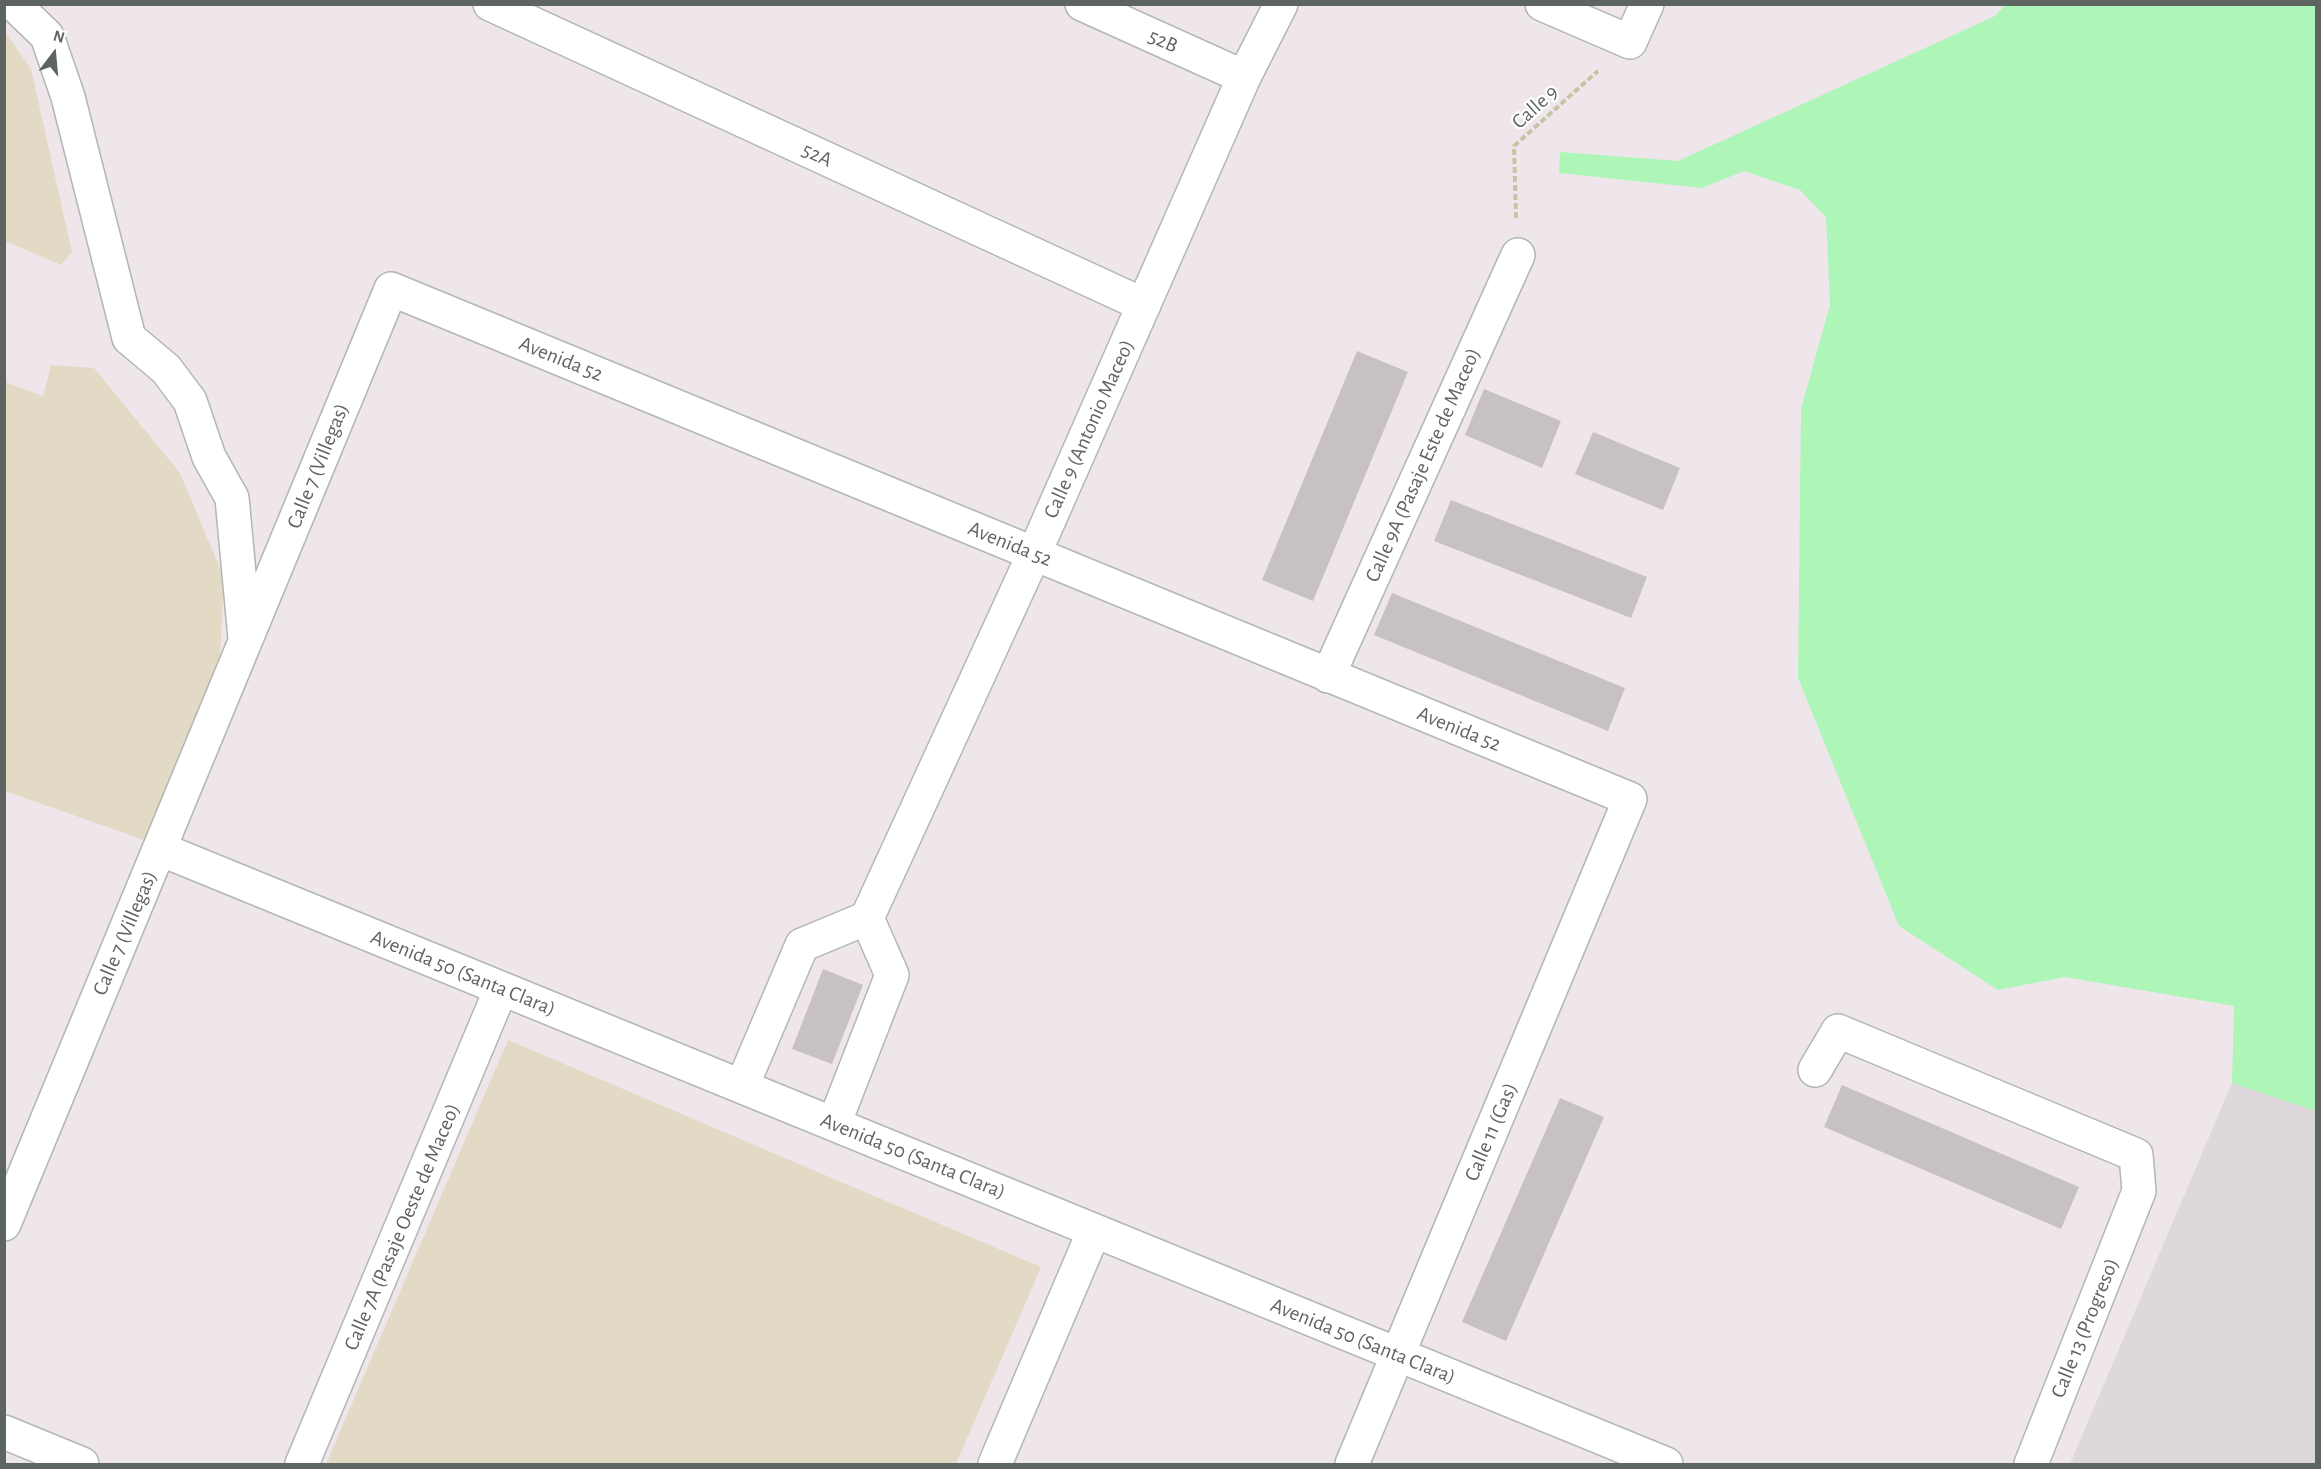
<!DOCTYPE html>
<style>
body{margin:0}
#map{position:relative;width:2321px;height:1469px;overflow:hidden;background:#eee6eb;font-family:"Alegreya Sans",sans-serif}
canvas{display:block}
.frame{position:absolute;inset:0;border:6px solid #5e6560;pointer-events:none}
.north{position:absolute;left:24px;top:24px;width:60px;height:60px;-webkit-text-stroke:4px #fff;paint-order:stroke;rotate:16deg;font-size:16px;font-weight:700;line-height:24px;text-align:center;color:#5e6560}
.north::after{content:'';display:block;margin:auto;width:21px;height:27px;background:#5e6560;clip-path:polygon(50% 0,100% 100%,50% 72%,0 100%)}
</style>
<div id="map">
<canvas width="2321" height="1469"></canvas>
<div class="frame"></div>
<div class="north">N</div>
</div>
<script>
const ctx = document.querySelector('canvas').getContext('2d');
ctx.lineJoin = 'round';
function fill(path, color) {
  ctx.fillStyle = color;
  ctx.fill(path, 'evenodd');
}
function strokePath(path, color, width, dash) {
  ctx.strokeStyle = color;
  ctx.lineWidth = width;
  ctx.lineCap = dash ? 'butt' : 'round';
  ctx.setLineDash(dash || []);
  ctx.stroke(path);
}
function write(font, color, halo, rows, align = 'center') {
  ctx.font = font + ' "Alegreya Sans",sans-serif';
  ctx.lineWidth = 4.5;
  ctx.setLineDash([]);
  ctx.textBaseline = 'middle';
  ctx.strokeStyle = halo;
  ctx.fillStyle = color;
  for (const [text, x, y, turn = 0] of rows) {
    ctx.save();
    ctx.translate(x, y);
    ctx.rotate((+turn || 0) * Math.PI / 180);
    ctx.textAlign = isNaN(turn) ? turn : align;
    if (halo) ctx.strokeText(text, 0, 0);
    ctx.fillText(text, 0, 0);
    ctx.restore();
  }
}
fill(new Path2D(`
 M2232,1083L2316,1111V1464H2070Z`), '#ddd8db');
fill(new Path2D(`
 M4,30L31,69L72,252L61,265L5,241Z
 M51,365L94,368L180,473L224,578L220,658L144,840L5,791V382L43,396Z
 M508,1040L1041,1267L956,1464H326Z`), '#e3dac6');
fill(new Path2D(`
 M2006,4L2316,5V1111L2232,1083L2234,1006L2065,977L1998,990L1899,926L1798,678L1801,409L1830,305L1826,217L1800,190L1744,171L1702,188L1559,173L1560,152L1678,161L1995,16Z`), '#aef6b7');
fill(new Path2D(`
 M1357,351L1408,372L1313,601L1262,580Z
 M1484,389L1561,421L1542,468L1465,435Z
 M1593,432L1680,468L1663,510L1575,474Z
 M1451,500L1647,577L1631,618L1434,541Z
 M1392,593L1625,688L1608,731L1374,635Z
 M823,969L863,985L832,1064L792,1049Z
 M1842,1085L2079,1187L2061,1229L1824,1127Z
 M1560,1098L1604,1117L1506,1341L1462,1322Z`), '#c7c1c5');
const minor = new Path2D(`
 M14,4L47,36L68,97L129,338L166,369L190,401L209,457L232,498L245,638
 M490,4L1144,305
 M1082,4L1244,77
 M1542,4L1630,42L1647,4
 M1328,676L1518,255
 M160,849L1666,1464
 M867,918L1034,554L1244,77L1281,4
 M1815,1070L1838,1031L2136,1155L2139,1191L2031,1464
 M742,1086L802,945L867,918L892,975L834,1124
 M4,1224L391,289L1630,799L1352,1464
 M4,1432L82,1464
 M302,1464L501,989
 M995,1464L1094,1231`);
strokePath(minor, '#b1b7b3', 36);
strokePath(new Path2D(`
 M1516,218L1514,146L1598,71`), '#c6c4a1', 4, [6, 3]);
strokePath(minor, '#fff', 33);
write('21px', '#5e6560', '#fff', [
 ["52B",1163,41,24],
 ["Calle 9",1535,107,-42],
 ["52A",817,155,25],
 ["Avenida 52",561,359,22],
 ["Calle 9 (Antonio Maceo)",1089,429,-66],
 ["Calle 9A (Pasaje Este de Maceo)",1423,465,-66],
 ["Calle 7 (Villegas)",318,466,-68],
 ["Avenida 52",1010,544,22],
 ["Avenida 52",1459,729,22],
 ["Calle 7 (Villegas)",125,933,-67],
 ["Avenida 50 (Santa Clara)",463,973,22],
 ["Calle 11 (Gas)",1491,1132,-67],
 ["Avenida 50 (Santa Clara)",913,1156,22],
 ["Calle 7A (Pasaje Oeste de Maceo)",402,1227,-67],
 ["Calle 13 (Progreso)",2085,1328,-68],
 ["Avenida 50 (Santa Clara)",1363,1341,22]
]);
</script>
